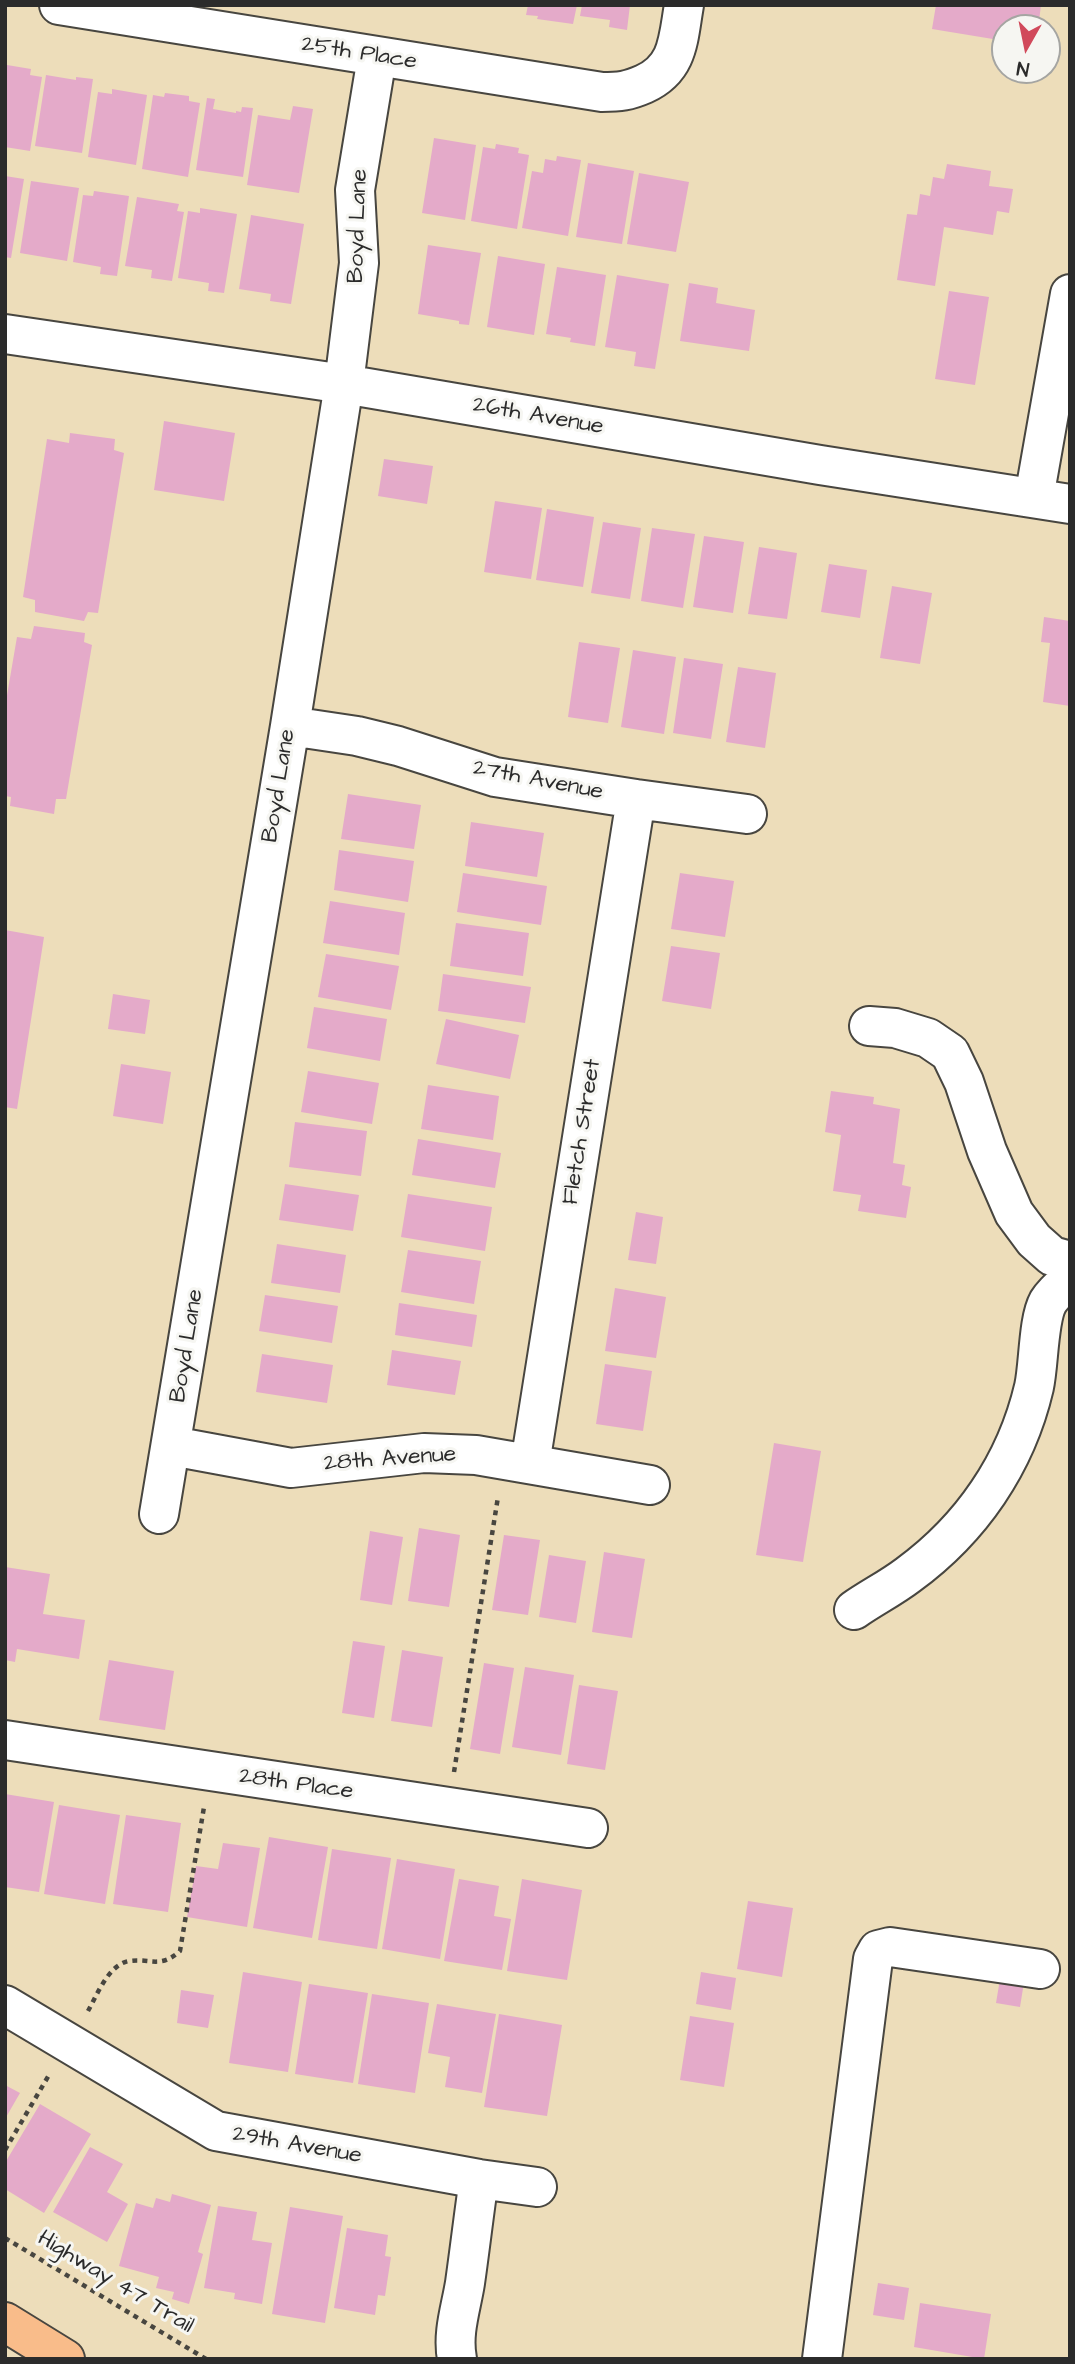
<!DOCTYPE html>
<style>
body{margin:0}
#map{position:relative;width:1075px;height:2364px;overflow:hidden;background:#edddba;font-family:"Architects Daughter",sans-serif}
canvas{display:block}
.frame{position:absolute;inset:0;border:7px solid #2b2b2b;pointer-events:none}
.north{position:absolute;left:991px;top:14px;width:70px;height:70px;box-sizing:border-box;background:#f6f6f2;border:2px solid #a5a5a2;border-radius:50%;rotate:189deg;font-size:19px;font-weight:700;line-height:28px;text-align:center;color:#2b2b2b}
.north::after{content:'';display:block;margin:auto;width:24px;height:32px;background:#d1495b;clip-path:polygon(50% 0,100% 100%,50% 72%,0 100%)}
</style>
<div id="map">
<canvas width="1075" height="2364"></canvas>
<div class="frame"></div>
<div class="north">N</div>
</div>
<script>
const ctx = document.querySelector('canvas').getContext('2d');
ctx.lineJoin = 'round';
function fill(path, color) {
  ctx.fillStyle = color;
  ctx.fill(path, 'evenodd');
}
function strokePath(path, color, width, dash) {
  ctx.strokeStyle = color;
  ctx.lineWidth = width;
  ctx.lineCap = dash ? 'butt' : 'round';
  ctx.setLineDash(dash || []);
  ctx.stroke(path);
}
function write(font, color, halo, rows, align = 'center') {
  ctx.font = font + ' "Architects Daughter",sans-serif';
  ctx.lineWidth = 6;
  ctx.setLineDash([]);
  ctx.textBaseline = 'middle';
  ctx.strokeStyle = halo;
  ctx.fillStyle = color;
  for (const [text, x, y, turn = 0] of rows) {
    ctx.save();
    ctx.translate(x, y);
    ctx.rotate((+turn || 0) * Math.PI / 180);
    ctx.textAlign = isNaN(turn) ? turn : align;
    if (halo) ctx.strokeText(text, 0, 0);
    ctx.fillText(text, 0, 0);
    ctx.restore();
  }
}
fill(new Path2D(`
 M528,5H577L573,24L537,19L538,16L526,15Z
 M582,5H630L627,30L609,27L610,20L580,16Z
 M936,5H1041L1039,21L1011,17L1009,28H1005V41L932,29Z
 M7,65L31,69L30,75L42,77L30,151L5,147Z
 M46,75L76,80V77L93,79L82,153L35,146Z
 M112,89L147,95L136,165L88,157L98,92L112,94Z
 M165,93L189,96V101L200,103L188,177L142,169L153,95L164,97Z
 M207,98L215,99L213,109L236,113V111L241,112L242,107L253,108L243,177L196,170Z
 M293,106L313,109L299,193L247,185L258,115L290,120Z
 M434,138L476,145L465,220L422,213Z
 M496,144L519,148L518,153L529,155L517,229L471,221L483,147L495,149Z
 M557,156L581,160L568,236L522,228L532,171L543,173L545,159L556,161Z
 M588,163L634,171L622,244L576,237Z
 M947,164L991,171L989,186L1013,189L1009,213L997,211L993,235L944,227L935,286L897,280L907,214L917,215L920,194L930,196L933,177L944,179Z
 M639,173L689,182L676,252L627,244Z
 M5,176L24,179L11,258L5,257Z
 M31,181L79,188L67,261L20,253Z
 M94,191L129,196L117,276L100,274L101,267L73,262L83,195L93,196Z
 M137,197L179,204L177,211L184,212L172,281L151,278L152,270L125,266Z
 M200,208L237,214L224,293L208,291L209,283L178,278L188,211L200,213Z
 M251,215L304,224L291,304L270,301L271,294L239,289Z
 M428,245L481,253L469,325L459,324V321L418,314Z
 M498,256L545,264L534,335L487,327Z
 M557,267L606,275L595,346L570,342L571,338L546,334Z
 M617,275L669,284L655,369L634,366L636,352L605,347Z
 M689,283L718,288L716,303L755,310L749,351L680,341Z
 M949,291L989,297L975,385L935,379Z
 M164,421L235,433L224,501L154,490Z
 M70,433L115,439L114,450L124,453L98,613L88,612L84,621L35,612V600L23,597L47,439L69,443Z
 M384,459L433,466L427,504L378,496Z
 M495,501L542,508L531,579L484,572Z
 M547,509L594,517L583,587L536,580Z
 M603,522L641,528L630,599L591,593Z
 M652,528L695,534L683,608L641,601Z
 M704,536L744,542L733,613L693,607Z
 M759,547L797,553L787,619L748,614Z
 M829,564L867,570L860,618L821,612Z
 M892,586L932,593L920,664L880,658Z
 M1044,617L1070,621V706L1043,702L1050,643L1041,642Z
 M34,626L85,633L84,642L92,645L66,799H56L54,814L10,806L11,797L5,796V707L17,637L31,639Z
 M579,642L620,648L608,723L568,717Z
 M633,650L676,657L664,734L621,727Z
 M684,658L723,664L711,739L673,733Z
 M738,667L776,673L765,748L726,742Z
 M348,794L421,805L414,849L341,839Z
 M471,822L544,833L537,877L465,866Z
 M339,850L414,861L408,902L334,890Z
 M463,873L547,886L541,925L457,912Z
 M680,873L734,881L725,937L671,929Z
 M330,901L405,913L399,955L323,943Z
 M456,923L529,933L523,976L450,966Z
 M5,930L44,937L17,1109L5,1107Z
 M671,946L720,953L711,1009L662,1001Z
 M326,954L399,966L391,1010L318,997Z
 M443,974L531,987L525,1023L438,1011Z
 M113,994L150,1000L145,1034L108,1029Z
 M314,1007L387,1019L380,1061L307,1048Z
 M446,1019L519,1035L510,1079L436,1064Z
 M121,1064L171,1072L163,1124L113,1116Z
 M308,1071L379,1083L372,1124L301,1112Z
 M428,1085L499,1096L493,1140L421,1129Z
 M831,1091L874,1097L873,1104L900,1109L893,1163L905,1165L902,1185L911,1187L906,1218L858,1211L861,1195L833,1191L841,1135L825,1132Z
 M295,1122L367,1131L361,1176L289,1167Z
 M418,1139L501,1153L495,1188L412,1175Z
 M285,1184L359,1195L353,1231L279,1220Z
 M408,1194L492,1207L485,1251L401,1237Z
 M636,1212L663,1217L656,1264L628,1260Z
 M277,1244L346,1255L340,1293L271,1283Z
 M408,1250L481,1261L474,1304L401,1292Z
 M615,1288L666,1297L656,1358L605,1351Z
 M265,1295L338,1306L332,1343L259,1331Z
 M399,1303L477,1315L472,1347L395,1335Z
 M392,1350L461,1361L455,1395L387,1385Z
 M262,1354L333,1365L327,1403L256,1392Z
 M605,1364L652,1371L643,1431L596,1424Z
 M774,1443L821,1451L803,1562L756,1555Z
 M419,1528L460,1535L449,1607L408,1601Z
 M370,1531L403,1537L392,1605L360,1600Z
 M504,1535L540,1540L528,1615L492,1610Z
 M604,1552L645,1559L632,1638L592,1632Z
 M549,1555L586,1561L576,1623L539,1617Z
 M5,1567L50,1574L43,1614L85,1620L79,1659L17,1649L15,1662L5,1660Z
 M353,1641L385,1646L374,1718L342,1713Z
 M402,1650L443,1657L432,1727L391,1721Z
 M109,1660L174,1671L165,1730L99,1720Z
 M484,1663L514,1668L500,1754L470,1749Z
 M525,1667L574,1675L561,1755L512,1747Z
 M579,1685L618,1691L605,1770L567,1764Z
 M5,1794L54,1802L39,1892L5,1887Z
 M59,1805L120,1815L105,1904L44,1894Z
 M126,1815L181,1823L168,1912L113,1904Z
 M269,1837L328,1847L312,1938L253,1928Z
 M223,1843L260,1848L247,1927L187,1917L196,1866L218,1869Z
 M332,1849L391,1858L377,1949L318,1940Z
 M397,1859L455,1869L440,1959L382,1949Z
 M459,1879L499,1886L494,1916L511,1919L502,1970L444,1961Z
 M522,1879L582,1890L567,1980L507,1971Z
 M748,1901L793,1908L782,1977L737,1969Z
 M243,1972L302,1982L288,2072L229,2063Z
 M701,1972L736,1978L731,2010L696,2004Z
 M1001,1973L1025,1976L1020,2007L996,2003Z
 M309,1984L368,1993L353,2083L295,2074Z
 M181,1990L214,1995L208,2028L177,2023Z
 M372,1994L429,2003L415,2093L358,2084Z
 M437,2004L496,2014L482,2093L445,2087L450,2057L428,2053Z
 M499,2014L562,2025L547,2116L484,2107Z
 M690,2016L734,2023L724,2087L680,2080Z
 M5,2085L20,2093L5,2119Z
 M40,2104L91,2134L44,2213L5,2189V2163Z
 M90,2147L123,2164L107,2192L128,2204L107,2242L53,2212Z
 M172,2194L211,2205L198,2252L203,2254L189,2304L172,2299L174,2292L156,2288L159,2277L119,2266L136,2203L153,2208L156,2198L170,2202Z
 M218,2206L257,2212L252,2240L272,2243L262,2304L234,2299L235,2293L204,2288Z
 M290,2207L343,2216L325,2323L272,2314Z
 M347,2228L388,2235L385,2256L391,2257L385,2296L378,2295L375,2315L334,2308Z
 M878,2283L909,2288L904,2320L873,2315Z
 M920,2303L991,2314L984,2359L914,2347Z`), '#e4aac9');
const minor = new Path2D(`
 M59,5L602,92C620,92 628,91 644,84C679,68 678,39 684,5
 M5,334L344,384L820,465L1070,504
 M1034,498L1070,294
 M290,726L357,736L398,746L495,777L636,799L747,814
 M869,1026L895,1028L928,1038L950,1053L964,1082L987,1151L1014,1213L1034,1240L1052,1256L1070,1261
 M172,1446L291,1468L424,1453L476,1455L650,1485
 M530,1464L636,799
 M159,1514L290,726L344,384L359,263L355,190L377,57
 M854,1610C871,1598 891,1588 908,1575C971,1529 1016,1464 1034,1387C1039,1365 1038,1320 1048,1302C1053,1294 1063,1285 1070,1279
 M5,1740L588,1828
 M5,2005L216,2131L479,2179L537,2187
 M457,2359C452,2333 461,2308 465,2283C470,2248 474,2213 479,2179
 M822,2359L873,1959L878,1950L890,1947L1040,1969`);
const major = new Path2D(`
 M5,2322L65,2359`);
strokePath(minor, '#484640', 42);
strokePath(major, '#484640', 42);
strokePath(new Path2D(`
 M454,1772L498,1497
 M88,2011C97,1995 109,1964 129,1961C151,1958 160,1969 180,1951L204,1807
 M5,2150L49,2075
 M5,2238L206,2359`), '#484640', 4.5, [5, 5]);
strokePath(minor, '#fff', 38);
strokePath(major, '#f9bc8a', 38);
write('23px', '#2b2b2b', '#f6f6f2', [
 ["25th Place",359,54,9],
 ["Boyd Lane",359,226,-88],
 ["26th Avenue",538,417,10],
 ["27th Avenue",538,781,11],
 ["Boyd Lane",280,786,-81],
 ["Fletch Street",583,1132,-81],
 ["Boyd Lane",188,1346,-81],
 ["28th Avenue",390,1460,-4],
 ["28th Place",296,1785,8],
 ["29th Avenue",297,2146,10],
 ["Highway 47 Trail",115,2283,31]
]);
</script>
